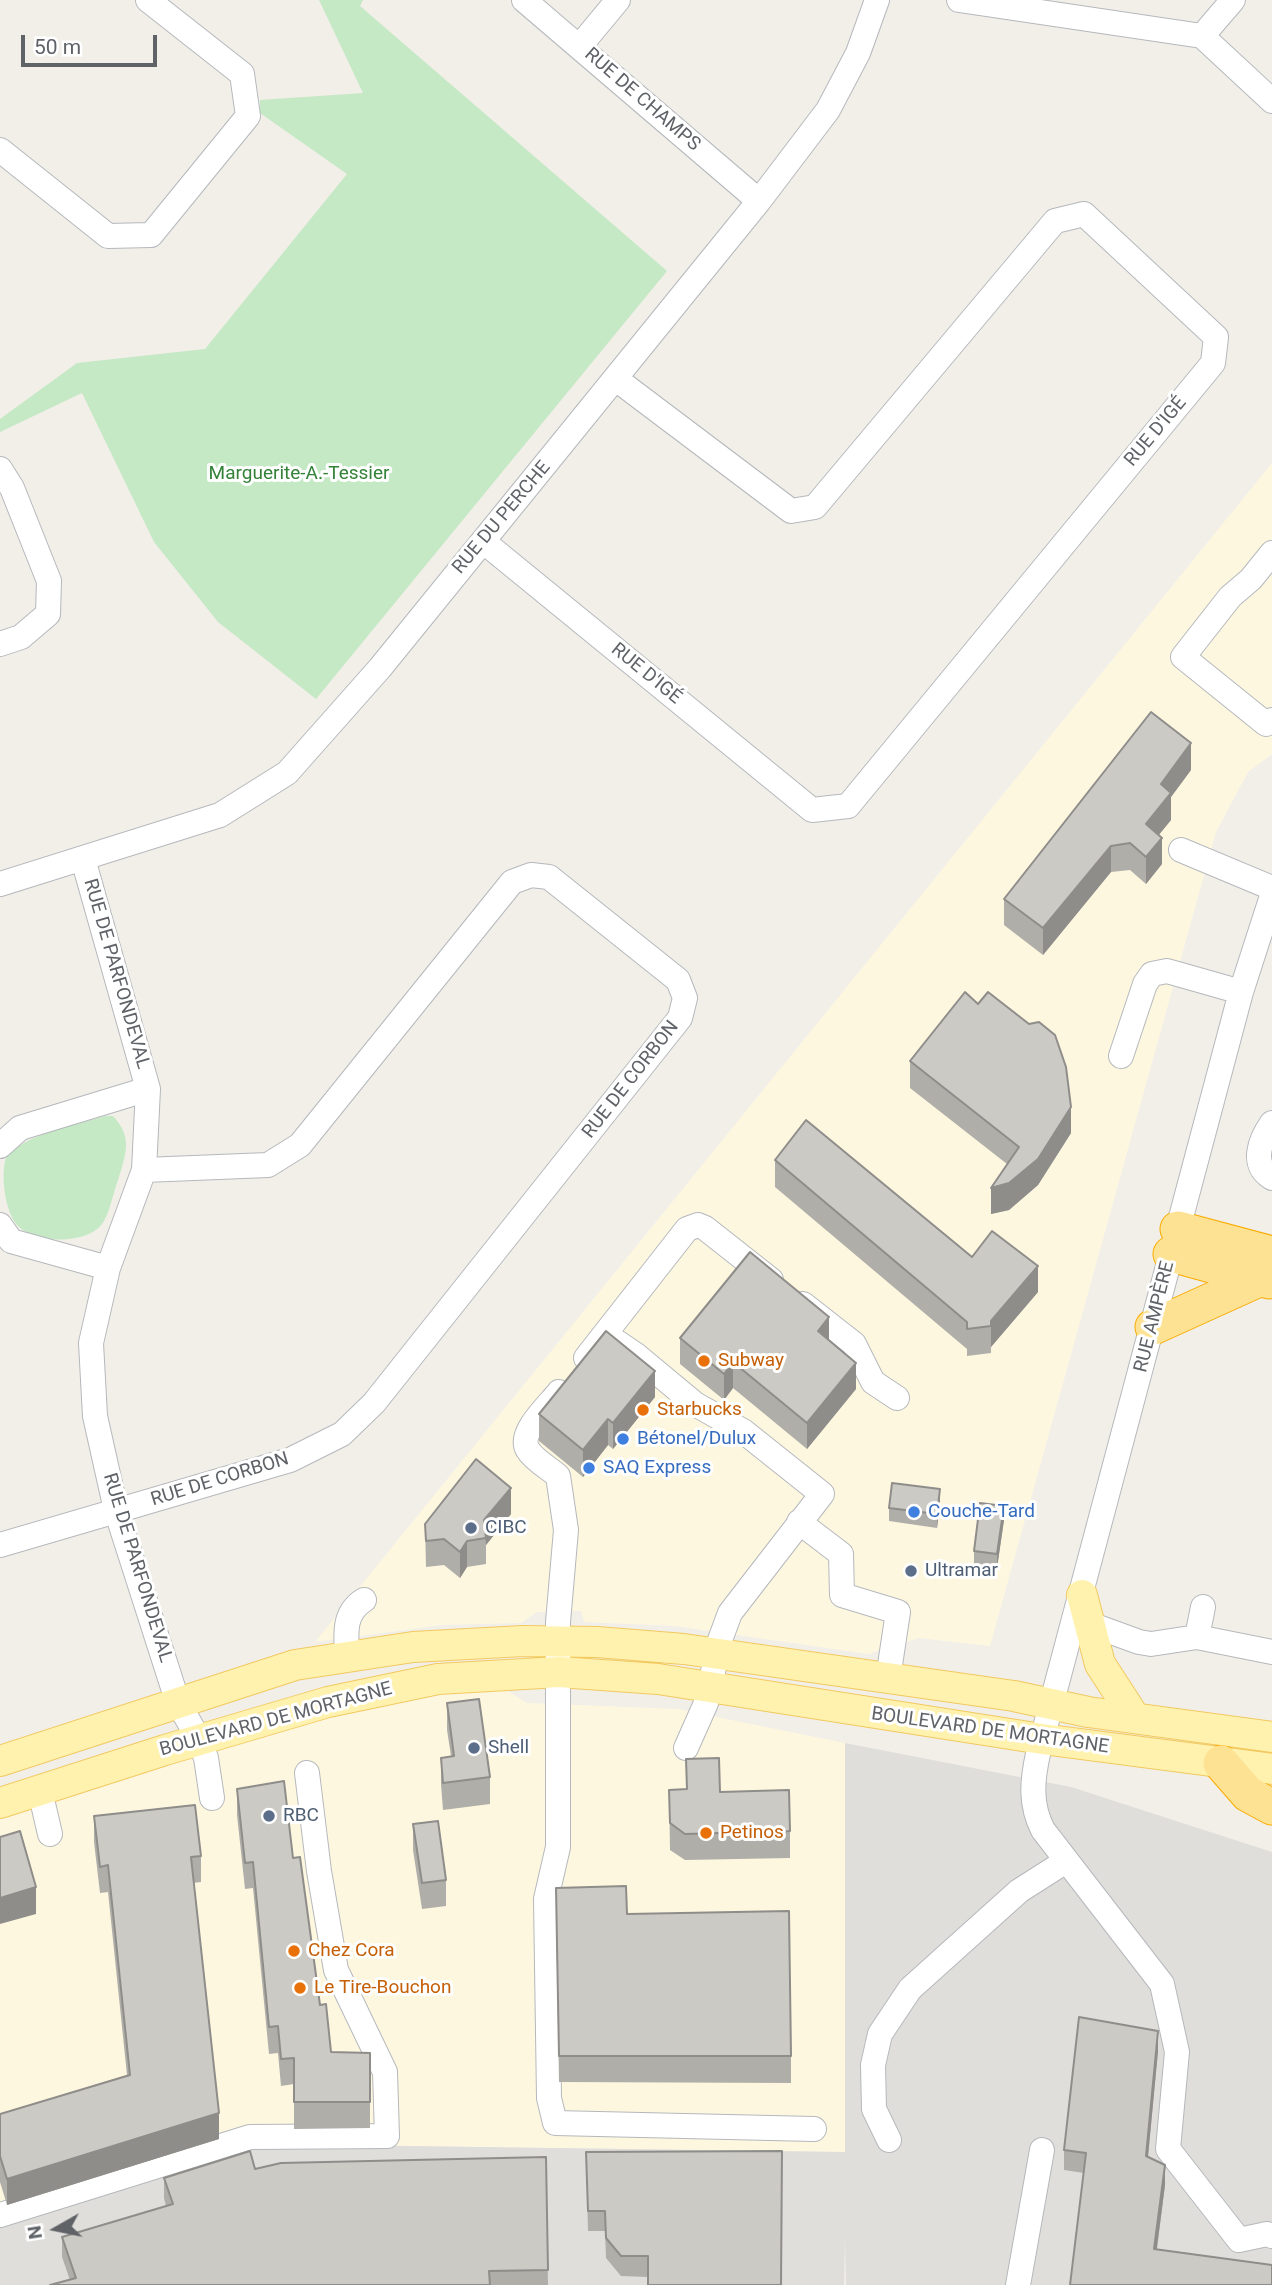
<!DOCTYPE html>
<meta charset="utf-8">
<style>
body{margin:0}
#map{position:relative;width:1272px;height:2285px;overflow:hidden;background:#f1efe8;font-family:Roboto,sans-serif}
canvas{display:block}
.north{position:absolute;left:21px;top:2194px;width:70px;height:70px;-webkit-text-stroke:5px #fff;paint-order:stroke;rotate:261deg;font-size:19px;font-weight:700;line-height:28px;text-align:center;color:#5f6368}
.north::after{content:'';display:block;margin:auto;width:24px;height:32px;background:#5f6368;clip-path:polygon(50% 0,100% 100%,50% 72%,0 100%)}
.scale{position:absolute;left:21px;top:35px;width:136px;height:32px;box-sizing:border-box;border:4px solid #5f6368;border-top:0;padding-left:9px;font-size:21px;line-height:24px;white-space:nowrap;color:#5f6368;-webkit-text-stroke:5px #fff;paint-order:stroke}
</style>
<div id="map">
<canvas width="1272" height="2285"></canvas>
<div class="north">N</div>
<div class="scale">50 m</div>
</div>
<script>
const ctx = document.querySelector('canvas').getContext('2d');
ctx.lineJoin = 'round';
function fill(path, color) {
  ctx.fillStyle = color;
  ctx.fill(path, 'evenodd');
}
function strokePath(path, color, width, dash) {
  ctx.strokeStyle = color;
  ctx.lineWidth = width;
  ctx.lineCap = dash ? 'butt' : 'round';
  ctx.setLineDash(dash || []);
  ctx.stroke(path);
}
function write(font, color, halo, rows, align = 'center') {
  ctx.font = font + ' Roboto,sans-serif';
  ctx.lineWidth = 6;
  ctx.setLineDash([]);
  ctx.textBaseline = 'middle';
  ctx.strokeStyle = halo;
  ctx.fillStyle = color;
  for (const [text, x, y, turn = 0] of rows) {
    ctx.save();
    ctx.translate(x, y);
    ctx.rotate((+turn || 0) * Math.PI / 180);
    ctx.textAlign = isNaN(turn) ? turn : align;
    if (halo) ctx.strokeText(text, 0, 0);
    ctx.fillText(text, 0, 0);
    ctx.restore();
  }
}
fill(new Path2D(`
 M1272,463V754L1248,772L1216,832L990,1646L919,1638L868,1654L675,1626L584,1622L581,1611L537,1612L521,1623L442,1625L315,1642Z
 M498,1685L527,1703L677,1709L845,1743V2152L263,2144L0,2226V1810L262,1731L412,1694Z`), '#fef7e0');
fill(new Path2D(`
 M845,1743L1071,1787L1272,1852V2285H846L845,2240L844,2285H0V2226L263,2144L845,2152Z`), '#e0deda');
fill(new Path2D(`
 M319,0H363L360,6L667,271L316,699L218,622L154,542L82,393L0,432V419L77,363L205,349L347,174L260,113V100L363,93Z
 M105,1116H113C133,1137 126,1154 118,1180C113,1193 110,1213 102,1224C86,1245 37,1243 19,1227C4,1213 0,1171 7,1155C32,1132 74,1126 105,1116Z`), '#c5e8c5');
const minor = new Path2D(`
 M524,0L759,201
 M959,0L1202,36L1272,101
 M1202,36L1233,0
 M579,47L618,0
 M0,150L108,236L151,235L248,116L242,74L148,0
 M0,469L12,488L49,581L48,614L21,637L0,644
 M484,542L812,810L848,806L1213,363L1216,337L1084,214L1055,221L815,507L791,511L616,379
 M1272,553L1251,579L1230,597L1183,657L1266,724L1272,720
 M1181,850L1272,888
 M83,859L148,1089L144,1170L108,1268L91,1343L95,1416L116,1510L178,1703L199,1739L206,1758L212,1798
 M0,884L220,815L287,773L380,668L759,201L828,110L858,53L877,0
 M1272,896L1241,992L1038,1754C1032,1781 1030,1805 1043,1830L1162,1984L1177,2052L1168,2149L1239,2240L1267,2234L1272,2236
 M1121,1056L1145,984L1152,974L1167,971L1241,992
 M1272,1123C1260,1140 1250,1165 1272,1178
 M0,1146L20,1128L148,1089
 M0,1225L11,1241L108,1268
 M803,1304L854,1344L873,1382L897,1398
 M605,1334L636,1355L695,1404L743,1431L822,1494L730,1613L720,1640L706,1703L686,1748
 M586,1358L687,1229L698,1225L705,1228L771,1280
 M559,1392C549,1405 517,1433 528,1450C534,1460 550,1469 558,1476L566,1530L558,1622V1847L546,1899L549,2098L555,2123L814,2129
 M799,1522L841,1554L842,1595L898,1612L888,1678
 M0,1545L290,1460L342,1434L374,1403L680,1018L685,998L678,980L549,877L531,875L512,882L300,1145L268,1165L144,1170
 M1076,1619L1139,1642L1151,1644L1197,1637L1272,1652
 M1197,1637L1203,1607
 M347,1656C346,1634 343,1613 364,1600
 M40,1791L50,1834
 M889,2140L874,2109L873,2065L880,2034L910,1989L1019,1891L1066,1861
 M0,2215L250,2137L387,2136L385,2072L336,1970L319,1871L307,1773
 M1018,2285L1042,2150`);
const major = new Path2D(`
 M1082,1595L1100,1664L1135,1718
 M0,1761L295,1665L413,1647L523,1641L597,1642L684,1649L1014,1696L1088,1712L1272,1737
 M0,1803L165,1750L328,1702L438,1679L559,1672L658,1679L1042,1739L1272,1769`);
const highway = new Path2D(`
 M1178,1229L1272,1254
 M1171,1254L1269,1281
 M1153,1327L1259,1279
 M1221,1763L1248,1794L1272,1807`);
strokePath(minor, '#b5b8bc', 26);
strokePath(major, '#f2c960', 32);
strokePath(highway, '#f9ab00', 37);
strokePath(minor, '#fff', 24);
strokePath(major, '#fff2af', 30);
strokePath(highway, '#fde293', 35);
fill(new Path2D(`
 M1191,770L1171,797V820L1159,835L1162,864L1146,884L1130,870L1111,872L1043,955L1004,925V899Z
 M910,1061L1071,1133L1038,1185L1009,1210L991,1214L1007,1164L910,1088Z
 M775,1160L972,1257L1038,1292L991,1347V1353L967,1356V1349L775,1187Z
 M680,1338L829,1340L856,1389L807,1449L733,1388L724,1400L680,1364Z
 M655,1397L613,1449L608,1445L583,1477L539,1441V1414Z
 M940,1503L937,1528L889,1521V1508Z
 M511,1514L486,1545V1564L467,1567L460,1578L444,1565L426,1567L425,1524Z
 M1004,1520L997,1568L974,1564V1551Z
 M447,1703L490,1777V1804L443,1810L441,1784V1758L451,1756L447,1730Z
 M686,1759L720,1792L790,1831V1858L685,1860L670,1850L669,1790L686,1789Z
 M237,1789L293,1858L320,2005L331,2052L370,2053V2128L294,2129V2084L281,2086L278,2053L269,2054L253,1888L245,1889L237,1815Z
 M94,1816L201,1856V1882L193,1883L219,2139L7,2205L0,2182V2114L127,2075L108,1892L100,1893L94,1842Z
 M413,1824L446,1880V1906L422,1909L413,1850Z
 M627,1914L791,2056V2083L559,2082L556,1915Z
 M1158,2051L1148,2157L1165,2185L1157,2249L1070,2285L1084,2173L1064,2170V2150Z
 M782,2151L648,2277L621,2276L606,2258L605,2231H588L586,2152Z
 M546,2157L548,2285H50L70,2280L62,2257V2237L166,2206L164,2198V2178L255,2169Z`), '#afaea9');
fill(new Path2D(`
 M1191,743V770L1171,797V820L1146,850V824L1161,784Z
 M1162,838V864L1146,884V857Z
 M1111,846V872L1043,955V928Z
 M1071,1107V1133L1038,1185L1009,1210L991,1214V1188Z
 M1038,1266V1292L991,1347V1353V1321Z
 M829,1317V1344L818,1331Z
 M733,1362V1388L724,1400V1374Z
 M856,1363V1389L807,1449V1423Z
 M655,1371V1397L613,1449V1423Z
 M608,1419V1445L583,1477V1450Z
 M511,1488V1514L486,1545L484,1520Z
 M940,1489V1503L937,1528V1514Z
 M1004,1506V1520L997,1568V1554Z
 M467,1541V1567L460,1578V1552Z
 M36,1887V1914L0,1924V1898Z
 M1158,2031V2051L1146,2177V2156Z
 M219,2113V2139L7,2205V2179Z
 M1165,2165V2185L1154,2269V2249Z`), '#8f8d8a');
const building = new Path2D(`
 M1151,712L1191,743L1161,784L1171,793L1146,824L1162,838L1146,857L1130,843L1111,846L1043,928L1004,899Z
 M965,992L978,1004L988,992L1029,1024L1039,1022L1055,1035L1066,1067L1071,1107L1038,1159L1009,1183L991,1188L1019,1147L910,1061Z
 M806,1120L972,1257L992,1231L1038,1266L991,1321V1326L967,1329V1322L775,1160Z
 M750,1252L829,1317L818,1331L856,1363L807,1423L733,1362L724,1374L680,1338Z
 M606,1331L655,1371L613,1423L608,1419L583,1450L539,1414Z
 M476,1459L511,1488L484,1520L486,1538L467,1541L460,1552L444,1539L426,1541L425,1524Z
 M892,1483L940,1489L937,1514L889,1508Z
 M980,1503L1004,1506L997,1554L974,1551Z
 M479,1699L490,1777L443,1783L441,1758L454,1756L447,1703Z
 M719,1758L720,1792L789,1790L790,1831L685,1834L670,1823L669,1790L687,1789L686,1759Z
 M284,1781L293,1858L300,1857L320,2005L326,2004L331,2052L370,2053V2102H294V2058L281,2059L278,2026L269,2027L253,1862L245,1863L237,1789Z
 M195,1805L201,1856L191,1857L219,2113L7,2179L0,2156V2114L130,2075L108,1865L100,1867L94,1816Z
 M438,1821L446,1880L422,1883L413,1824Z
 M20,1831L36,1887L0,1898V1837Z
 M626,1886L627,1914L789,1911L791,2056H559L556,1888Z
 M1079,2017L1158,2031L1146,2156L1165,2165L1154,2249L1272,2265V2285H1070L1086,2153L1064,2150Z
 M250,2151L255,2169L281,2163L546,2157L548,2270L489,2271L490,2285H50L76,2278L62,2237L173,2204L164,2178Z
 M782,2151L781,2285H648V2256H621L606,2238L605,2211H588L586,2152Z`);
fill(building, '#cccac5');
strokePath(building, '#8f8d8a', 2);
for (const [x, y, r, color] of [
 [704,1361,7,"#e8710a"],
 [643,1410,7,"#e8710a"],
 [623,1439,7,"#3f7fe0"],
 [589,1468,7,"#3f7fe0"],
 [914,1512,7,"#3f7fe0"],
 [471,1528,7,"#5c6f8a"],
 [911,1571,7,"#5c6f8a"],
 [474,1748,7,"#5c6f8a"],
 [269,1816,7,"#5c6f8a"],
 [706,1833,7,"#e8710a"],
 [294,1951,7,"#e8710a"],
 [300,1988,7,"#e8710a"]
]) {
  const dot = new Path2D();
  dot.arc(x, y, r, 0, 2 * Math.PI);
  ctx.fillStyle = color;
  ctx.fill(dot);
  strokePath(dot, '#fff', 2.5);
}
write('19px', '#5f6368', '#fff', [
 ["RUE DE CHAMPS",642,100,41],
 ["RUE D'IGÉ",1156,432,-50],
 ["RUE DU PERCHE",502,518,-50],
 ["RUE D'IGÉ",646,674,39],
 ["RUE DE PARFONDEVAL",116,974,74],
 ["RUE DE CORBON",631,1080,-52],
 ["RUE AMPÈRE",1155,1317,-76],
 ["RUE DE CORBON",220,1480,-17],
 ["RUE DE PARFONDEVAL",137,1568,73],
 ["BOULEVARD DE MORTAGNE",276,1720,-15],
 ["BOULEVARD DE MORTAGNE",990,1731,8]
]);
write('19px', '#348238', '#fff', [
 ["Marguerite-A.-Tessier",299,474]
]);
write('19px', '#c56008', '#fff', [
 ["Subway",718,1361],
 ["Starbucks",657,1410],
 ["Petinos",720,1833],
 ["Chez Cora",308,1951],
 ["Le Tire-Bouchon",314,1988]
], 'left');
write('19px', '#366cbe', '#fff', [
 ["Bétonel/Dulux",637,1439],
 ["SAQ Express",603,1468],
 ["Couche-Tard",928,1512]
], 'left');
write('19px', '#4e5e75', '#fff', [
 ["CIBC",485,1528],
 ["Ultramar",925,1571],
 ["Shell",488,1748],
 ["RBC",283,1816]
], 'left');
</script>
